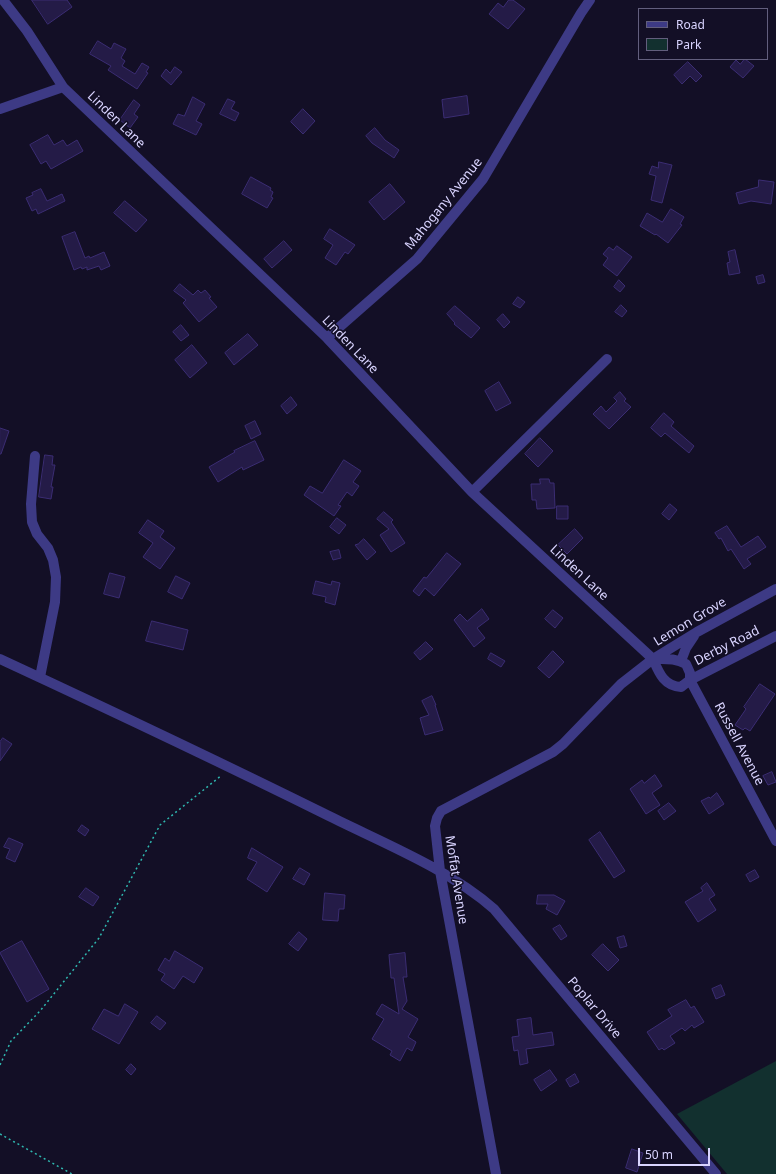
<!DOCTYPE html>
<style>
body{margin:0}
#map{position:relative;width:776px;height:1174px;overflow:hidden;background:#130f26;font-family:"Noto Sans",sans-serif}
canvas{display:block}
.legend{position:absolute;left:638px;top:8px;width:130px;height:52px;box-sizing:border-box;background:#130f26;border:1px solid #625e7d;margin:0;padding:5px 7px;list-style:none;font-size:12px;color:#d9d4ff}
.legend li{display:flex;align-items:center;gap:8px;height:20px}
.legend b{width:20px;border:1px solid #625e7d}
.scale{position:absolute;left:638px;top:1148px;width:72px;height:18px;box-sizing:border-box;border:2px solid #d9d4ff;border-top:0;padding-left:5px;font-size:12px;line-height:14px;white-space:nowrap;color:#d9d4ff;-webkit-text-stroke:3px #130f26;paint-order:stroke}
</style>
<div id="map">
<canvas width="776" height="1174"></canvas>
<ul class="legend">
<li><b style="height:5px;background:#3d3a85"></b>Road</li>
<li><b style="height:11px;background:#12302f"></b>Park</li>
</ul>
<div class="scale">50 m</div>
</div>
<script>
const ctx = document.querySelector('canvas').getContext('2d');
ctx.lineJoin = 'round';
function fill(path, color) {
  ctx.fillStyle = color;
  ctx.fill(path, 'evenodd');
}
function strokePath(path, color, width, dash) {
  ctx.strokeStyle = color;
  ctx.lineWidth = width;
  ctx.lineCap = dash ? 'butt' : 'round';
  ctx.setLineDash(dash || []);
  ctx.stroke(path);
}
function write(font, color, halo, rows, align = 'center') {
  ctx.font = font + ' "Noto Sans",sans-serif';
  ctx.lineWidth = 3;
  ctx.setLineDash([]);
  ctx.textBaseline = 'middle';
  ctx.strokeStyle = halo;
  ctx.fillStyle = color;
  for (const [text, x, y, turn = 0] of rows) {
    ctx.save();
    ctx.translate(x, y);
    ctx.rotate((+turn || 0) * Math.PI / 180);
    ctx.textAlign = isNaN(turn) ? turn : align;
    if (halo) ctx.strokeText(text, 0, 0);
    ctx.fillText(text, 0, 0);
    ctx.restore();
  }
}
fill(new Path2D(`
 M776,1061V1174H727L677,1114Z`), '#12302f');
const building = new Path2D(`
 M32,0H67L72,7L48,24Z
 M509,0H513L525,9L508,29L489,14L498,3L503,7Z
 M98,41L111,49L114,43L126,49L121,58L125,61L122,66L135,74L142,63L149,67L146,72L148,73L137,89L108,70L111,66L90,54Z
 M745,59L754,66L743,78L730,67L736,60L740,64Z
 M688,62L702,76L696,82L690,76L682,84L674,75Z
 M175,67L182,72L171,85L161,76L166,69L170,73Z
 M467,96L469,114L444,118L442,100Z
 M193,97L205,104L196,121L202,124L196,135L173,124L178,114L184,116Z
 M228,99L235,102L231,109L239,113L235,121L220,114Z
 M134,100L140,105L134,114L138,117L130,128L120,120Z
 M303,109L315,121L303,134L291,122Z
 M375,128L385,140L399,150L394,158L372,143L366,136Z
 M48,135L54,145L63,140L67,146L77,140L83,151L51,169L46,161L41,164L30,145Z
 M659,162L672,165L662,203L651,200L656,176L649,174L652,166L658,168Z
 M251,177L271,188L270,190L273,192L271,197L273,198L267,208L242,194Z
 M759,180L774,182L771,204L751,201L739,204L736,193L758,187Z
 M390,184L405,202L384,220L369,202Z
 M41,189L47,201L62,194L65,201L38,214L36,209L32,211L26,198L33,195L32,193Z
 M125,201L147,220L136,232L114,213Z
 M671,209L684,217L680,224L682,225L668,243L656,234L655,235L640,226L647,213L662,222Z
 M330,229L355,245L348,254L345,252L336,265L325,258L333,245L324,239Z
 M75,232L85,258L89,256L90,258L104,252L110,266L101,270L99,266L87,270V267L82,269L81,267L74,270L62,237Z
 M284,241L292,250L272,268L264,259Z
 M617,246L632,257L617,276L603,265L608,258L603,254L609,247L613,250Z
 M735,250L740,273L729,275L727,263L730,262L728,252Z
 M763,275L765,282L758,284L756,277Z
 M619,280L625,286L620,292L614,287Z
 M180,284L193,295L198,290L201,293L205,290L211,297L209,298L217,307L199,322L183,303L186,300L174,291Z
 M518,297L525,302L520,308L513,304Z
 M621,305L627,311L622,317L615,312Z
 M455,306L480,328L471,338L454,324L455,323L447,314Z
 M503,314L510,322L504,328L497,320Z
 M181,325L189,335L181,341L173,332Z
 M248,334L258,345L234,365L225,353Z
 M192,345L207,363L190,378L175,360Z
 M499,382L511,403L496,411L485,391Z
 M620,392L626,399L624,401L631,407L609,429L593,414L601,406L606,412L617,401L614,398Z
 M291,397L297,405L287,414L281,406Z
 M664,413L674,422L671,426L694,446L689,453L665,433L661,437L651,428Z
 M255,421L261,434L251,439L245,426Z
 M0,428L9,431L1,454H0Z
 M540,438L553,451L538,467L525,454Z
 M255,441L264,460L243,470L242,467L218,482L209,467L235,452L234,451Z
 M45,455L53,456L52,465H55L51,487H53L51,499L39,497Z
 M344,460L361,471L353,482L359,486L352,496L347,492L338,505L341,506L334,516L304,495L310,486L322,493Z
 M540,479H549L550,483H554L555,508L537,509L536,500H532L531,484H540Z
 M670,504L677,510L669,520L662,514Z
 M557,506H568V519H557Z
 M384,512L393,520L391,522L405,543L391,552L380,535L389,529L377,519Z
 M337,518L346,525L339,534L330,527Z
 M148,520L164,531L160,537L175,548L160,569L143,557L153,543L139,533Z
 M727,526L741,547L758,536L766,547L747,559L751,564L744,569L731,549L728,551L721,538L719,539L715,533Z
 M575,529L583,538L567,554L558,545Z
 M364,539L376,552L367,560L355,545L358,544Z
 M339,550L341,558L333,560L330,552Z
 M447,553L461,564L434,596L425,588L419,596L413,591L424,577L426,578Z
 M110,573L125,577L119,598L104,594Z
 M176,576L190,583L182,599L168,592Z
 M316,581L331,585L332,581L340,583L335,605L325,602L326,597L313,594Z
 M482,609L489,619L477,628L485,638L474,647L454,620L460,614L467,621Z
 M553,610L563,618L555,628L545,619Z
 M152,621L188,630L183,650L146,641Z
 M426,642L433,649L420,660L414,653Z
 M553,651L564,662L549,678L538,668Z
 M491,653L505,661L501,667L488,659Z
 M760,684L775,694L750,731L745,728L743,730L735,725L746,709L744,707Z
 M432,696L436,705H435L443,730L425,735L420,718L429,715L422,701Z
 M3,738L12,744L0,761V742Z
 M772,772L776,782L768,785L763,776Z
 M655,775L662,786L652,793L660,805L646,814L630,789L642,780L644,783Z
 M717,793L724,804L709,814L701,801L709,797L710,798Z
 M669,803L676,811L664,820L658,811Z
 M82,825L89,830L85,836L78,831Z
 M600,832L625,871L614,878L589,840Z
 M9,838L23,844L15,862L6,858L10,849L4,847Z
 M252,848L283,867L267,892L247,879L257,862L248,858Z
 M300,868L310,874L304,885L293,879Z
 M755,870L759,877L750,882L746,875Z
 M707,883L715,895L709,899L716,910L698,922L685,902L703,891L701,888Z
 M86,888L99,897L93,906L79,897Z
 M325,893L345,895L344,909H339L338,921L323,920Z
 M538,895H554L565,901L557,915L546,909L548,904H537Z
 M560,925L567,936L561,940L553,929Z
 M299,932L307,939L298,951L289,944Z
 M624,936L627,946L620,948L617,938Z
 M22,941L49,989L27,1002L0,953Z
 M603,944L619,960L608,971L592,955Z
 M175,951L203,968L194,983L183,976L174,989L161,980L165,974L158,970L165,958L169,961Z
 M405,953L407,977H403L407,1001L402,1009L418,1019L408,1037L416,1042L412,1051L407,1048L400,1061L390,1055L392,1051L372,1039L384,1019L376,1014L382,1004L399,1014L394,978H391L389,955Z
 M721,985L725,995L716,999L712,989Z
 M686,1000L691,1008L694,1006L704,1022L694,1028L692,1025L685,1031L682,1028L670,1036L675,1043L664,1050L662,1048L659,1050L647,1032L672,1016L668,1010Z
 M125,1004L138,1012L119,1044L92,1029L104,1009L118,1016Z
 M157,1016L166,1023L160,1030L151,1023Z
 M531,1018L533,1035L552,1032L554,1045L526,1049L528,1063L520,1065L518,1050L514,1051L512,1037L519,1036L517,1020Z
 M131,1064L136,1069L131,1075L126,1070Z
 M550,1070L557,1080L541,1091L534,1080Z
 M575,1074L579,1082L570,1087L566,1080Z
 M632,1149L643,1153L637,1172L626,1168Z`);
fill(building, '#241b47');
strokePath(building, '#3b2d73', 1);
strokePath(new Path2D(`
 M0,1065L11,1041L40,1011L99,938L160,825L222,775
 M0,1134L72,1174`), '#2fb8b0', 1.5, [2, 3]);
strokePath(new Path2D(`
 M3,0L27,31L63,87L327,338L472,492L653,659C659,673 664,686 681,687L690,680L776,636
 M0,109L63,87
 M327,338L417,259L483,179L581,13L590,0
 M35,456L31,504L32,522L37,534L48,548L53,560L56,577L55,602L40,677
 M472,492L607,359
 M0,659C110,710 220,762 329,816C383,843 449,869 494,909L716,1174
 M655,659C666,659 676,658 686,664L690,673V680L776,841
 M681,661L686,648L694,636
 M496,1174L440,871L435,826L437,818L441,811L553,752L563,744L621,684L653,659L697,632L776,589`), '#3d3a85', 10);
write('13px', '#d9d4ff', '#130f26', [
 ["Linden Lane",116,120,44],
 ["Mahogany Avenue",444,204,-51],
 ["Linden Lane",350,345,46],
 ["Linden Lane",579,573,43],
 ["Lemon Grove",690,622,-31],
 ["Derby Road",727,646,-27],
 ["Russell Avenue",739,744,62],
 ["Moffat Avenue",456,880,81],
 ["Poplar Drive",594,1008,50]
]);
</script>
